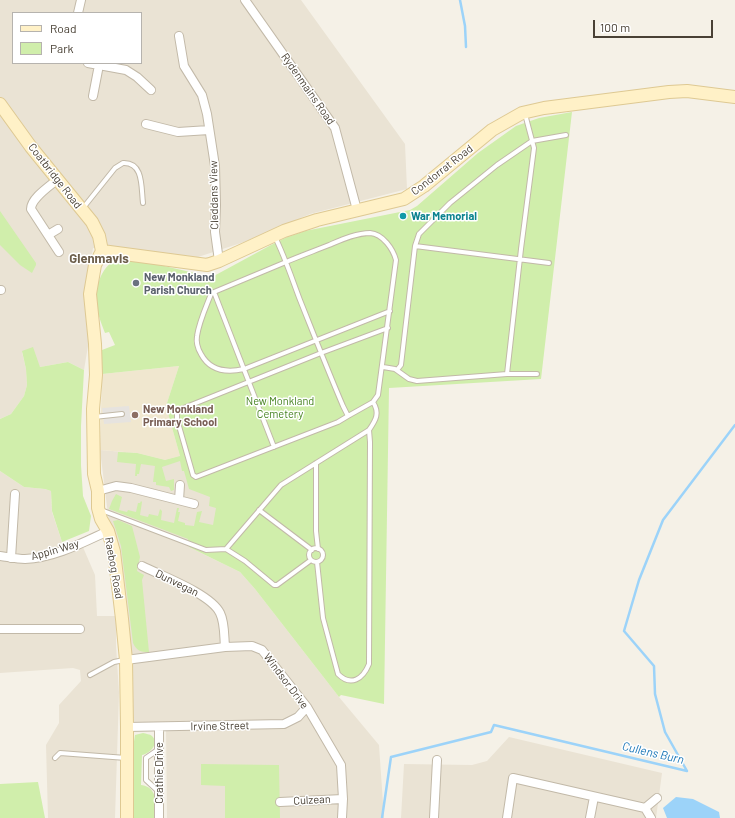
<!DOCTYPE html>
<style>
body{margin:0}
#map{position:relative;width:735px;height:818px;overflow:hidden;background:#f5f1e7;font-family:Barlow,sans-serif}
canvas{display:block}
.legend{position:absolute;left:12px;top:12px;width:130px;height:52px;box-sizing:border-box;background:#fff;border:1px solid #b6b3ae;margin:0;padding:5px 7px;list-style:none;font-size:12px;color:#494135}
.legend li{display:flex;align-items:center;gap:8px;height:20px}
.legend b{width:20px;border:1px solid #b6b3ae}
.scale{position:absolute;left:593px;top:20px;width:120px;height:18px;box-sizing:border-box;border:2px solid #494135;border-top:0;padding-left:5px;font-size:12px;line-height:14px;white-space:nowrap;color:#494135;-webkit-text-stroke:3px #fff;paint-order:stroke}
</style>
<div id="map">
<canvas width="735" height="818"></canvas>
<ul class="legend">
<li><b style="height:5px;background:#fff1c7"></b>Road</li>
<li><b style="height:11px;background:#d0eeab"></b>Park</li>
</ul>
<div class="scale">100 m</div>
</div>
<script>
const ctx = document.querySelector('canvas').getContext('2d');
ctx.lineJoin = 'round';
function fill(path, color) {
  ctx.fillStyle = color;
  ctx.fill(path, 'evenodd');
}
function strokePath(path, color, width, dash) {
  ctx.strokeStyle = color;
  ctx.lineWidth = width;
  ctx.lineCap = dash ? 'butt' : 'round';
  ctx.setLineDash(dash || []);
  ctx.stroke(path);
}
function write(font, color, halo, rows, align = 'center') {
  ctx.font = font + ' Barlow,sans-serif';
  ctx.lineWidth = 3;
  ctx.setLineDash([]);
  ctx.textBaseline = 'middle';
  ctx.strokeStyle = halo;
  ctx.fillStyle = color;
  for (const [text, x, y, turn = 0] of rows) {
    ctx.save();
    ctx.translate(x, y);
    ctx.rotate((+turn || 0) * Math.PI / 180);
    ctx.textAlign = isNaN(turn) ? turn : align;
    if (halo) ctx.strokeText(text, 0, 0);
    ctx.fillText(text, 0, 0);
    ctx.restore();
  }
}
fill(new Path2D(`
 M0,0H301L405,144L407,189L310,214L244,242L198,257L109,247L93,248L87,280L90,334L84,370L68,362L40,367L22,352L26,369L27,385L24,396L11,414L0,419ZM13,13H141V63H13Z
 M100,450L137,453L165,460L180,456L224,502L209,541L189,547L240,572L255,589L339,697L379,745L384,818H167L166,727H127L126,660Z
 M0,471L24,487L45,489L51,491L52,512L62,542L55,557L82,545L95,575L97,616H116V645L119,693L115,818H48L46,745L59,723V705L81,681L80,670L73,668L0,673Z
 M509,737L662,773L656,818H401L404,764L472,765L487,761Z`), '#eae3d4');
fill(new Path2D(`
 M179,366L166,406L180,456L165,460L137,453L100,450L102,374Z`), '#f0e7cf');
fill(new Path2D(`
 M572,112L541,379L389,388L384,704L341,695L339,697L255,589L240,572L189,547L188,539L109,509L112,501L116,494L122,497L119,510L127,512L128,510L136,512L138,503H140L141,501L142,502L140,515L148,517L149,514L158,516L160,509L162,511L161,520L174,523L177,508H179L178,512H180L178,521L185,523V525L194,526L197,512L202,511L199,522L213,525L216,508L209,506L210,497L189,489L184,471H182L180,461L162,467L166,481L174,479V490L171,491L169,487L156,485V482H153L155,466L141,464L139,474H137V476H135L136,464L117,462L118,452L137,453L165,460L180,456L166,406L179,366L102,374V350L115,345L109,332L105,333C102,325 98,316 97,306C94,291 100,267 116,260C119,258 122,258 125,257L212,277L271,245L285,238L305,231L410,210L417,206L478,153L516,126L539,118Z
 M0,211L36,263V265L32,273L20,265L0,245Z
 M33,347L40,367L68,362L84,370L81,426V465L83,496L91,516L89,531L62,542L52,511L51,491L45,489L24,487L0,471V419L11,414L24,396L27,385L26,369L22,351Z
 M118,520L132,526L140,557L137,571L144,575L142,580L149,652C140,652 137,651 133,643L121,546L113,521Z
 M143,733C146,734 150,734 152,736C160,744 149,754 142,755L141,785C158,787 156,804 156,818H133V748L135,735Z
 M201,764L279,765L280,818H225V786L201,785Z
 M38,782L45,818H0V784Z`), '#d0eeab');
fill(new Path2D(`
 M129,406L131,422L104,424L102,408Z`), '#e6e3df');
fill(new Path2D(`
 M676,797L693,799L719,812L720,818H667L663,808Z`), '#9cd3f9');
strokePath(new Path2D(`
 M460,0L465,26L466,47
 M382,818L391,757L491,732L494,725L687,771L665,732L655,694L654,666L624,631L639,580L663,520L735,425`), '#9cd3f9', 2.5);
const service = new Path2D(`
 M83,208L115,168L123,163C144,162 141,188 143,203
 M415,246L419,234L450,203L497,165L532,141L566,135
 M214,292L211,294C206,307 199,322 197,336C196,342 198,349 201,354C210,371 226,373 244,369L390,311
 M383,367L395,369L409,379L417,381L507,374L521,249L534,148L525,114
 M397,370L401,365L415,246L549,263
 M507,374H537
 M348,416L338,422L196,477L193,475L177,419V412L181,409L321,353L388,328
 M94,417L122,414
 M274,447L214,292L286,262C300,256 314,251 329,245C341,240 356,233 370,233C383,234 393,249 396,260L378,395L373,402L348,416L343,406C328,371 314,335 300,300C292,279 285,257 275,237
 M316,463V531L318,549
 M101,510L206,550L226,549L281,485L369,430C376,420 380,413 373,402
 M259,510L312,550
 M309 555a7 7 0 1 1 14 0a7 7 0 1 1-14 0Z
 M226,549L245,561L274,585H277L311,560
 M317,562L323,618L338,674C351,687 363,679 369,664L370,442L369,430
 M90,675L114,662L124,660
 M55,758L60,753L126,758
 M158,791L146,780V758L159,749`);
const minor = new Path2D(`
 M245,0L335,128L357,210
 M78,13L81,0
 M179,36L184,66L202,95L207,114L215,166L216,205L215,232L219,261
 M88,63L126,70L137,77L151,90
 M93,96L99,65
 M146,124L178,132L209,130
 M58,179C50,186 31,198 31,209L59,252
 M48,235L58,229
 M0,290H1
 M98,491L116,486L131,488L194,504
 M179,500L180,485
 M0,556C8,557 17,559 25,559C54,558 82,543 108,531
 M11,558L15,494
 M142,566C162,576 211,594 220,613C225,623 224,637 225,647
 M0,629H80
 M126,660L225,647L252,646L262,650L307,707L341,765L343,799L342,818
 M127,727L284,724L298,717L307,707
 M280,802L343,799
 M645,808L651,818
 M159,818V727
 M434,818L437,760
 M507,818L513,778L645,808L657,798
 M590,818L594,797`);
const secondary = new Path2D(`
 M0,104L31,147L92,222L99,236L102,251
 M102,251L207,265L219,261L284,231L317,220L404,199L424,186L492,130L522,113L544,108L669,92L687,91L735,97
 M102,251L95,265L90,294L95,344L96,375L93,409L94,474L98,491V508L101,519L108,531L114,552L122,619L126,660L127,727V818`);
strokePath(service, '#c2b9a8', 6);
strokePath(minor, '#c2b9a8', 10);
strokePath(secondary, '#dec993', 14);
strokePath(service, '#fff', 4);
strokePath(minor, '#fff', 8);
strokePath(secondary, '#fff1c7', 12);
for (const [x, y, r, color] of [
 [403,216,4,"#0f9aa8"],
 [136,283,4,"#6b7280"],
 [135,415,4,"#8d6e63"]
]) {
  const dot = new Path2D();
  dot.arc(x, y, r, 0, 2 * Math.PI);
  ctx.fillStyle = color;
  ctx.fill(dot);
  strokePath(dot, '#fff', 1.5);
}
write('11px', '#494135', '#fff', [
 ["Rydenmains Road",308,89,55],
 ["Condorrat Road",442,170,-38],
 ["Coatbridge Road",55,176,52],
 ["Cleddans View",214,195,-91],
 ["Appin Way",55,550,-16],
 ["Raebog Road",114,568,80],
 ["Dunvegan",177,583,26],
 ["Windsor Drive",286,681,53],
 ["Irvine Street",220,726,-1],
 ["Crathie Drive",159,773,-90],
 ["Culzean",312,800,-3]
]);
write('bold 11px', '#0d838f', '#fff', [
 ["War Memorial",411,216]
], 'left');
write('bold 11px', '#5b616d', '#fff', [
 ["New Monkland",144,277],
 ["Parish Church",144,290]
], 'left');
write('11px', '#468321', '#fff', [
 ["New Monkland",280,401],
 ["Cemetery",280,414]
]);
write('bold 11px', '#785e54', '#fff', [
 ["New Monkland",143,409],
 ["Primary School",143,422]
], 'left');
write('italic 12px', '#207ab9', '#fff', [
 ["Cullens Burn",653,753,13]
]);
write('bold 13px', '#6d5f4b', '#fff', [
 ["Glenmavis",99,259]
]);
</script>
